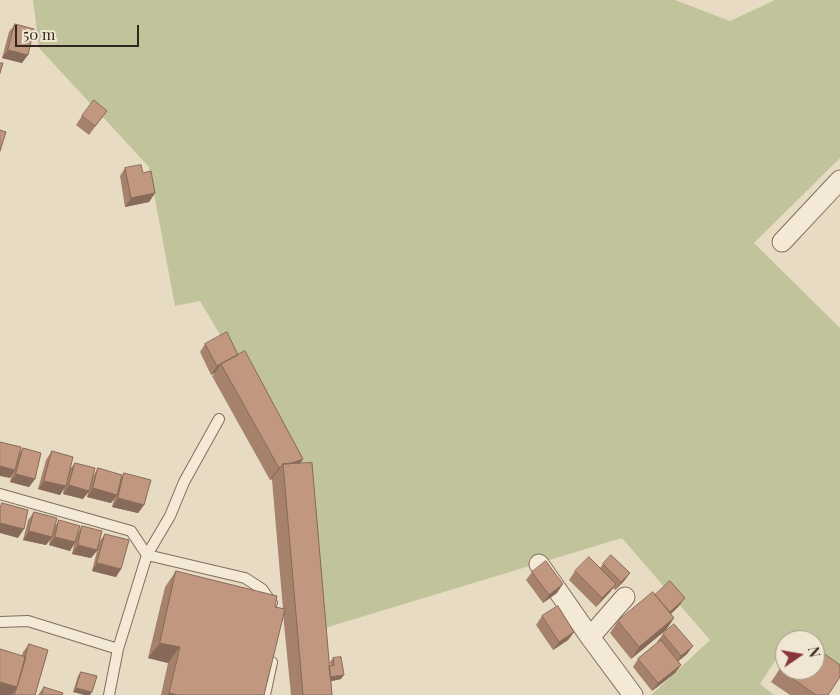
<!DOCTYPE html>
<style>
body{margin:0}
#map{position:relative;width:840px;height:695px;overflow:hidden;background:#e8dbc4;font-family:"Playfair Display",serif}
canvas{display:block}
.north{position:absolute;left:775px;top:630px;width:50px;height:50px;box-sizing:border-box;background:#f0e6d3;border:1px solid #a49a8b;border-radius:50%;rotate:78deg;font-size:14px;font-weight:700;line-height:20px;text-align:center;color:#32271f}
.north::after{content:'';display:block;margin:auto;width:18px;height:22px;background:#87353a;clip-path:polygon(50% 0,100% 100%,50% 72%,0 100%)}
.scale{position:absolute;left:15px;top:25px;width:124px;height:22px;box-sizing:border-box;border:2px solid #32271f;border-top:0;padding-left:6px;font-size:15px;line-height:18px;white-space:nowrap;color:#32271f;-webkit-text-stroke:4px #f0e6d3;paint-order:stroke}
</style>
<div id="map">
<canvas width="840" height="695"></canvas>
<div class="north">N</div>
<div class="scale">50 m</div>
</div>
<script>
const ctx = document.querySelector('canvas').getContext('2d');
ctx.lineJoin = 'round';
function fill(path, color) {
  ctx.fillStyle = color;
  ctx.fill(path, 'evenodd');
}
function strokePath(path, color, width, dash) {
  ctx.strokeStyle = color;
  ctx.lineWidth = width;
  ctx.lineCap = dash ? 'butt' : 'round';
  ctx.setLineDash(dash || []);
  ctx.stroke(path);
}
fill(new Path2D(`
 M33,0H675L730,21L775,0H840V158L754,243L840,328V675L815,660V640H785V645L760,684L774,695H651L710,640L622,538L315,631L303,474L200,301L175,306L149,167L39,48Z`), '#c1c49a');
const lane = new Path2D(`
 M0,494L131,531L147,555L245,578L262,589L272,603
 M0,622L28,621L118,649
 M109,695L118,649L147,555L170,516L184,482L219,419
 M265,695L272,662`);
const street = new Path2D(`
 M782,242L840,180
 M539,564L590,637
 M625,597L590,637L633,695`);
strokePath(lane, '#806e5d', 12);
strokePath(street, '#806e5d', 21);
strokePath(lane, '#f4e9d6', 10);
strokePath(street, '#f4e9d6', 19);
fill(new Path2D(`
 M15,24L22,63L2,58L9,32Z
 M107,111L89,135L76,125L82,116Z
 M125,168L143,173L155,193L149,202L125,207L120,176Z
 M205,344L238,355L303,459L300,464L329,666H331L330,662L333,658L341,679L331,681L332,695H291L283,614L264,695H161L168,663L148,658L165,587L176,571L275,607L283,609L272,480V479L270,480L212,376L215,373L211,375L200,352Z
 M23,448L35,479L29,487L10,482L12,474L10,478L20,452Z
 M52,451L70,469L75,463L93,476L98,468L122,477L124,473L144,505L138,513L112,507L114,499L111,503L87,497L88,492L83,499L63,494L64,488L60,495L38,489L46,460Z
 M34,512L55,526L59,520L78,533L82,526L99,542L105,534L121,569L116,577L92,571L97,551L91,558L72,554L74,544L70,551L49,545L50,540L46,545L23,540L28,520Z
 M603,564L630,573L624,581L615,590L613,588L610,592L596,607L569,580L575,571L600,568Z
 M532,572L557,593L543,603L526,580Z
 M655,595L679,606L671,614L674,618L666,630L631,659L610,633L618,621Z
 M542,616L574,632L568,640L553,650L536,625Z
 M663,634L687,654L678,661L681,665L675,673L652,691L633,667L638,659L658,643L657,642Z
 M29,644L35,695H0L22,656L23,652Z
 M785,661L828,695H790L771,682Z
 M81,672L97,676L73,692L78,676Z
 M44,687L62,695H38Z`), '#a6826d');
fill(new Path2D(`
 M8,50L28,55L22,63L2,58Z
 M155,193L149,202L125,207L131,198Z
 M221,364L215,373L211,375L217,366Z
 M303,459L295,471L283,466Z
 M0,466L15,470L10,478L0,476Z
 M281,467L272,479L270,480L279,468Z
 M16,474L35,479L29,487L10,482Z
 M44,481L66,486L60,495L38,489Z
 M69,485L89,491L83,499L63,494Z
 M93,488L117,495L111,503L87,497Z
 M118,498L144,505L138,513L112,507Z
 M0,523L24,529L18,538L0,533Z
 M29,531L52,537L46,545L23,540Z
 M55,537L75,542L70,551L49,545Z
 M78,545L97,550L91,558L72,554Z
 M97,563L121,569L116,577L92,571Z
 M630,573L624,581L615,590L621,582Z
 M563,584L557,593L543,603L549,595Z
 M616,584L610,592L596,607L602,598Z
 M685,598L679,606L664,620L670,612Z
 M674,618L666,630L631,659L639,647Z
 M574,632L568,640L553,650L559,642Z
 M160,643L180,647L168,663L148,658Z
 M693,646L687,654L675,664L681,656Z
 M681,665L675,673L652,691L658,683Z
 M344,675L341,679L323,683L326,678Z
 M0,682L17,687L12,695H0Z
 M76,688L92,692L90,695H84L73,692Z
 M169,693L178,695H167Z`), '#876a59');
const building = new Path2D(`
 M15,24L34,29L28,55L8,50Z
 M0,63H3L0,73Z
 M94,100L107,111L95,126L82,116Z
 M0,130L6,132L0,151Z
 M141,165L143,173L151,171L155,193L131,198L125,168Z
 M227,332L238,355L217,366L205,344Z
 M245,351L303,459L289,464H283L281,467L279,468L221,364Z
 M0,442L21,447L15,470L0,466Z
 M23,448L41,453L35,479L16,474Z
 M52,451L73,457L66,486L44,481Z
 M75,463L95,468L89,491L69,485Z
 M312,463L332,695H303L283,464Z
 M98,468L122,475L117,495L93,488Z
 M124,473L151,480L144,505L118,498Z
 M2,503L28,510L24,529L0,523V509Z
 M34,512L57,518L52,537L29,531Z
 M59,520L80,526L75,542L55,537Z
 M82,526L102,531L97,550L78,545Z
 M105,534L129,540L121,569L97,563Z
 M611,555L630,573L621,582L603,564Z
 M589,557L616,584L602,598L575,571Z
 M546,561L563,584L549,595L532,572Z
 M176,571L277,596L275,607L285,609L264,695H178L169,693L180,647L160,643Z
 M670,581L685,598L670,612L655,595Z
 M653,592L674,618L639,647L618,621Z
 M558,606L574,632L559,642L542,616Z
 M674,624L693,646L681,656L663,634Z
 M661,640L681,665L658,683L638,659Z
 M29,644L48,650L35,695H14L17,687Z
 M815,647L840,665V677L828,695H816L779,669L785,661V670H815Z
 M0,649L26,657L17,687L0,682Z
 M341,657L344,675L330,677L329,666L334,665L333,658Z
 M81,672L97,676L92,692L76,688Z
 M44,687L63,693L62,695H42Z`);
fill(building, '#c1977f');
strokePath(building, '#876a59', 1);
</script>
